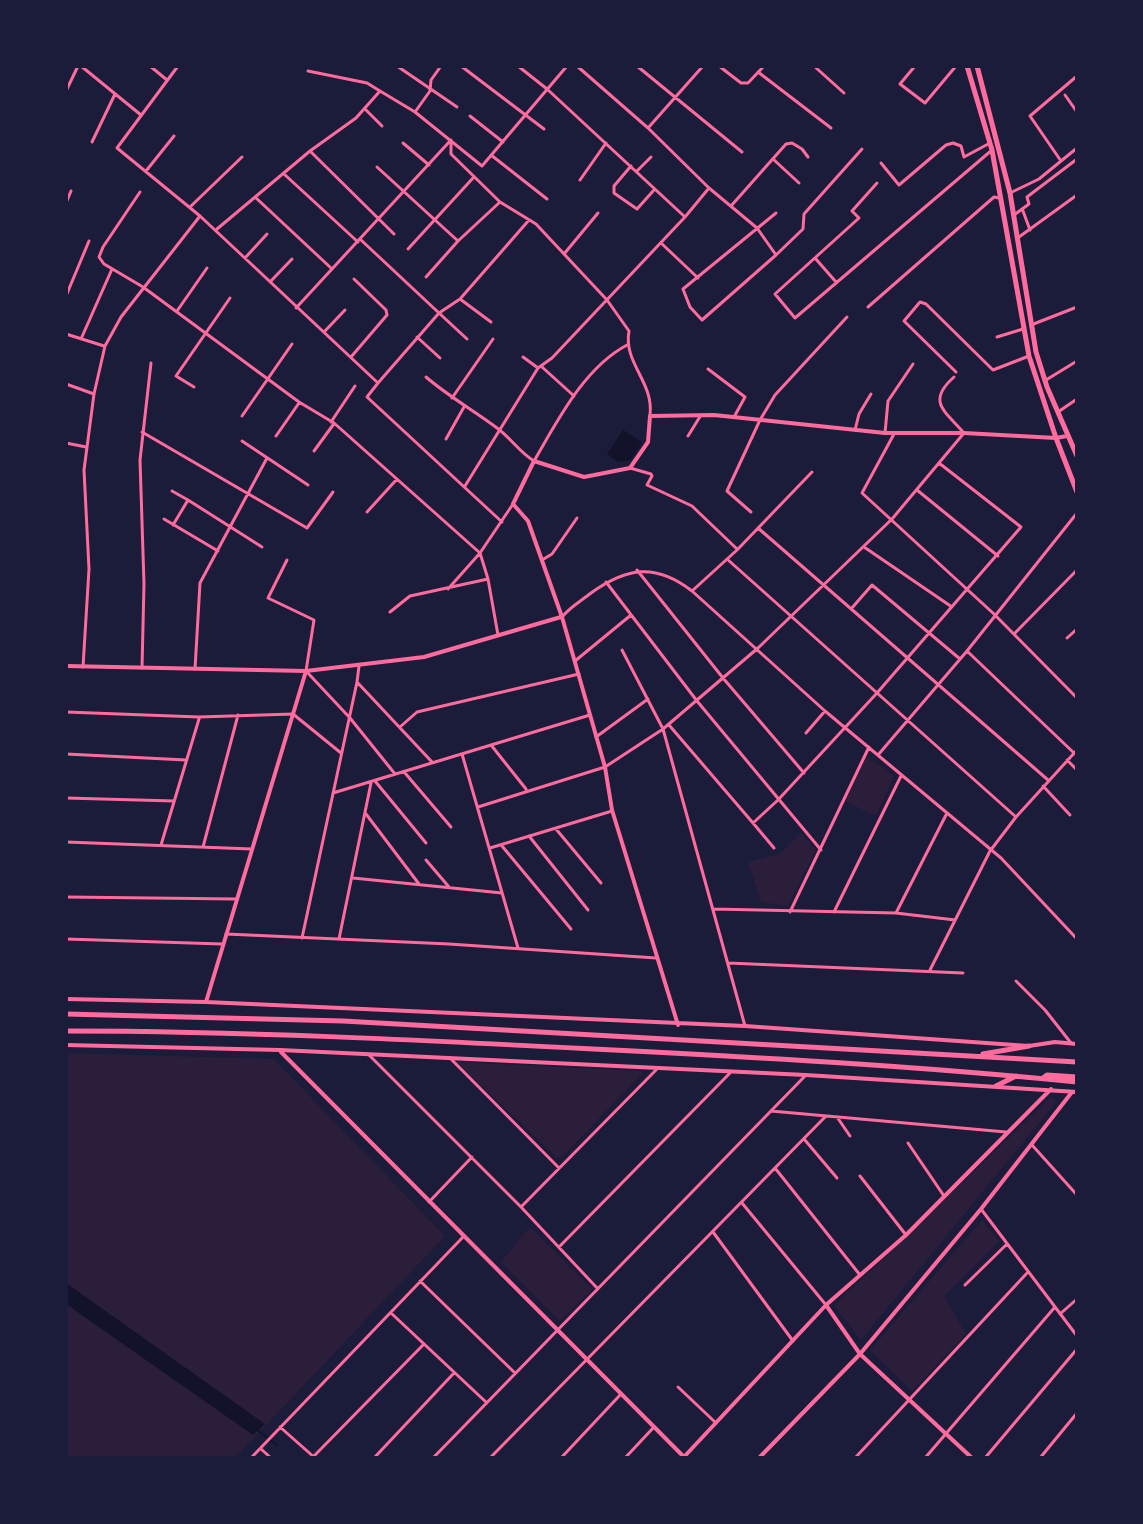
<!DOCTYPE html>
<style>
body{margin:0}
#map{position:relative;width:1143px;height:1524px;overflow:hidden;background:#1b1b3a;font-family:Bitter,serif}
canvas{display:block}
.frame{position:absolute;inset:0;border:68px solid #1b1b3a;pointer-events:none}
</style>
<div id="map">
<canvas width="1143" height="1524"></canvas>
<div class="frame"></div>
</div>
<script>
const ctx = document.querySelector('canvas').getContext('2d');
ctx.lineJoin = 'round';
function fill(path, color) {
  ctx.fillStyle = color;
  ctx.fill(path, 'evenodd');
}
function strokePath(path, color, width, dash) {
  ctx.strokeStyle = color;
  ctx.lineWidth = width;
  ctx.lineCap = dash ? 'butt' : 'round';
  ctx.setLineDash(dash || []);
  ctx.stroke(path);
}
fill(new Path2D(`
 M867,756L894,776L876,816L845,801Z
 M801,833L816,850L788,906L761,902L748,862L780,854Z
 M66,1053L274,1059L445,1236L235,1458H66Z
 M457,1062L639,1071L643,1073L563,1156L557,1158Z
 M1050,1098L1057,1101L861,1340L834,1306Z
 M982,1220L999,1241L944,1296L966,1334L912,1391L870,1350Z
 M530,1227L592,1289L560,1321L501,1262Z`), '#2a1e3b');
fill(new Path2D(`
 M623,430L642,442L631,460L618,462L607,454Z
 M66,1283L265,1424L253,1435L66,1304Z`), '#12122b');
strokePath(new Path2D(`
 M256,1429L277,1445`), '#12122b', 2);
strokePath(new Path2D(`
 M81,66L141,115
 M150,66L167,80
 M178,66L117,148L200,216L378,383L367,397L502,522
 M397,66L457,107
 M461,66L544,129
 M518,66L547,89L685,217
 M577,66L648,128L709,188L757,228L776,255L803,229L804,214L862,149
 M637,66L742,152
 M719,66L741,83H748L764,66
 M814,66L844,93
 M915,66L900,84L925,103L956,66
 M308,71L367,83L380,91
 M758,72L831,128
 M66,91L78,66
 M1065,95L1077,112
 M365,109L382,126
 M415,112L430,91L431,80L441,66
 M470,116L503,142
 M648,128L703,66
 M451,140V154L500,202L536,224L607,300L629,331C623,363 654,382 650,415
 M92,142L115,94
 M403,143L429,165
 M310,151L394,234
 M491,155L547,199
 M773,159L799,183
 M1061,161L1030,116L1077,76
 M881,163L899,185L946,145L953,143L961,146L964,157L990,143
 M631,166L614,186V193L637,209L654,190
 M377,167L458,241L500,202
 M146,171L174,136
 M637,171L651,157
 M284,174L358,242
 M580,180L606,143
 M877,183L852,211L859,218L775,294L795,318L992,150
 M140,192L103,247L99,257L104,264L143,287L299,402L334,423L480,553L448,589
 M1010,193L1039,179L1077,148
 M255,197L331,268
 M66,203L71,191
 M731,206L786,144L792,143L802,149L808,157
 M190,207L242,157
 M1023,211L1030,230
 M776,213L683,289L690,307L702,320L776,255
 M1014,215L1029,204L1027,197L1077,159
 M217,229L310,151L356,118L380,91L415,112L482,166L567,66
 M1019,237L1077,195
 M361,240L439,313L378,383
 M661,243L698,278
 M408,249L473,178
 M564,254L598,213
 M245,258L267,234
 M815,258L836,282
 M426,277L458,241
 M270,282L292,259
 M66,296L89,241
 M460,299L491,322
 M868,307L994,197L999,198
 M296,308L451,140
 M177,311L207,268
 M1031,325L1077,307
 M324,332L345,310
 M66,334L104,346
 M417,337L440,358
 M997,337L1023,329
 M81,339L112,269
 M467,339L439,313L460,299L529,220
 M351,357L387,315L386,310L354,279
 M523,357L538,368
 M542,367L574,396
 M708,369L745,397L734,417
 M956,372L904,321L920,302L926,304L993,370L1029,356
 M426,377C448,396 473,410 497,428C511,438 519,452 534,461C558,420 584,368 627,345
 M1046,380L1077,361
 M66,384L94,394
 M194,387L176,376L230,298
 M452,398L493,339
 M1058,412L1077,399
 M242,416L292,344
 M331,422L355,386
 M855,430L859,414L871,394
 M142,432L307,528L333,492
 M885,433L888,401L913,364
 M894,434L862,493L994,614L1077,698
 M276,436L299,403
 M688,436L701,415
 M446,439L464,407
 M242,441L308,485
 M66,443L86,447
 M314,451L333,425
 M630,468L651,474L652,476L647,485L692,506L737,549
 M465,486L538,368L552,358L685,217L709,188
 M917,490L998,556
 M172,491L188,500L173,525
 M188,500L262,547
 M367,512L397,479
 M751,512L727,491L760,420L775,395L847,317
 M164,519L218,551
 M758,528L1048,780
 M864,547L952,607
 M727,559L1016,817
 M287,560L268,598L314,620L306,671L350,718L395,774
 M542,560L552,554L577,518
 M637,570L723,678L804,773
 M606,582L697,701L821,850
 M692,591L825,711L1001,858L1077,939
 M851,609L872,585L960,659
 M390,612L410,596L488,579
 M562,617C570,607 581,601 591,593C627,567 656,563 692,591L737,550L812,472
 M1015,633L1077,570
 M498,635L488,579L480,553L513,504
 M1067,638L1077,629
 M622,650L663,729L745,1026
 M967,651L1074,753
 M575,661L631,615
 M359,666L357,682L432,762
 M83,667L89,569L84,470L94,394L105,346L121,317L200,216
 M142,668L144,584L140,460L151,363
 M195,669L200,583L267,458
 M66,712L199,717L293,714L341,753
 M669,725L753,823L778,800L877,693L1021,527L939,463
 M400,727L417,712L579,674
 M806,733L825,711
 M596,737L648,699
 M491,745L526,789
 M66,754L186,760
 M462,754L518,948
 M878,755L967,651L1077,513
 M1067,760L1077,770
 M405,773L451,827
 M375,781L426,843
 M1043,786L1070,815
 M333,793L590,715
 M66,798L174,801
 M478,807L605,767L663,729L758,648L892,519L964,433C945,411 926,402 954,377
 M366,814L419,884
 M753,823L774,848
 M556,829L601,883
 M529,836L588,910
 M66,842L252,849
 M161,845L199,719
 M502,846L571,929
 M203,847L238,715
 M490,848L612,811
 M426,860L449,887
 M353,878L502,893
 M66,897L236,899
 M713,909L896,913L955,920
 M790,912L869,747
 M834,912L901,776
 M896,913L946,815
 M226,934L449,944L656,958
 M302,938L357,682
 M66,939L222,944
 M339,939L371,783
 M728,963L963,973
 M930,970L990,851L1016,817L1077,750
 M1016,981L1045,1010L1071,1043
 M368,1054L521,1207L598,1289
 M450,1058L559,1168
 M771,1111L1006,1132
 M837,1117L850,1136
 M804,1139L837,1178
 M908,1143L944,1196
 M1032,1145L1077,1195
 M775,1168L860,1275
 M860,1176L906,1235
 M429,1202L472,1157
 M742,1203L826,1305
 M521,1207L656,1070
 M981,1209L1077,1336
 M713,1232L793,1341
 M559,1247L730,1073
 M420,1281L515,1373
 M965,1285L1007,1244
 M391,1313L487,1403
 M1060,1314L1077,1299
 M678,1387L716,1423
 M280,1427L315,1458
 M261,1449L271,1458
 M314,1456L424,1344
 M251,1458L463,1237
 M374,1458L454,1373
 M433,1458L806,1075
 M490,1458L826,1116
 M561,1458L621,1394
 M625,1458L654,1427
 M855,1458L1028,1272
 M925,1458L1055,1307
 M985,1458L1077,1349
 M1040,1458L1077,1413`), '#ff6b9d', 3);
strokePath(new Path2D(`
 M66,666L306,671L424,657L561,617
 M66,999L206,1002L745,1026L1029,1046L1055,1042L1077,1044
 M206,1002L306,671
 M678,1025L612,810L605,767L562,617L528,521L513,504L534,461L584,477L630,468L648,442L650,416L714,415L885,433H964L1056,438L1067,436
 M66,1045L280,1050L806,1075L1077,1092
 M281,1052L685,1458
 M826,1305L860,1354L972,1458
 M683,1458L826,1305L906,1235L1051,1089
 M759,1458L860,1354L981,1209L1072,1092`), '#ff6b9d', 4);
strokePath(new Path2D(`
 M967,66L992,150L1029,356L1056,438L1077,492
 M977,66L1010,193L1036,352L1047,387L1077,456`), '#ff6b9d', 5);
strokePath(new Path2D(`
 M66,1014L343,1021L1077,1062
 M66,1031C242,1031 418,1040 593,1049C755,1057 916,1066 1077,1082
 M983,1054L1029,1046
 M1043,1078L1047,1075L1077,1077
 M996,1086L1016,1076`), '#ff6b9d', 5);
</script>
